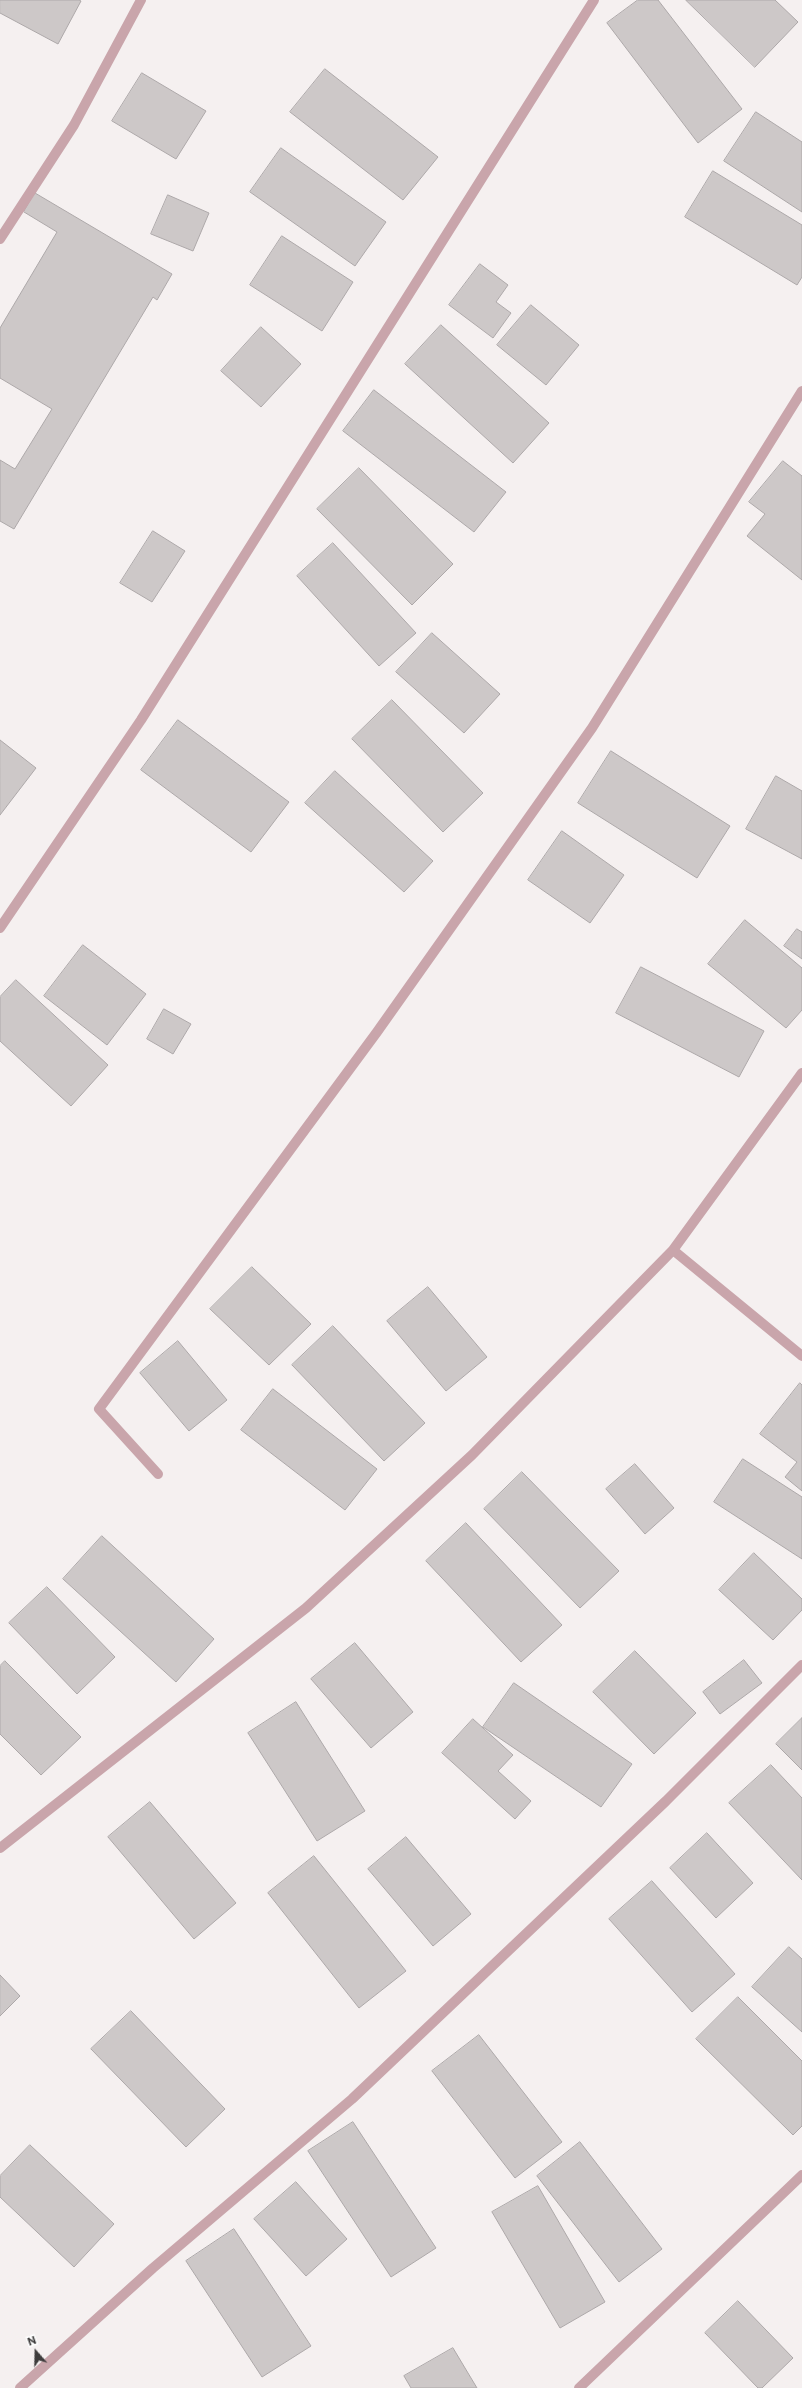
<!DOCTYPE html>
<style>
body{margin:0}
#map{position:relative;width:802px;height:2388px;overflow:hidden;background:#f5f0f0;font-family:Commissioner,sans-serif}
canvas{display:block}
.north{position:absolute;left:16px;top:2332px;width:40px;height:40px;-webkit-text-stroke:3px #fff;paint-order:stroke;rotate:340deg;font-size:11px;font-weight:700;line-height:16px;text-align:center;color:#3e3c3c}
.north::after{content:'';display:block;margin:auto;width:14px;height:18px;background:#3e3c3c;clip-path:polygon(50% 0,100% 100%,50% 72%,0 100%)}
</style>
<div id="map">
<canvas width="802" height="2388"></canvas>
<div class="north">N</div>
</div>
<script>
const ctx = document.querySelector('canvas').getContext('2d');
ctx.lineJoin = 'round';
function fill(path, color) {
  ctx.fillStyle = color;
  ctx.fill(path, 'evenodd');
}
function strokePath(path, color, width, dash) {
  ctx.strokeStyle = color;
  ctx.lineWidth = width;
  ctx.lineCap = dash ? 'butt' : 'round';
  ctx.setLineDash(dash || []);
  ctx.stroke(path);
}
const building = new Path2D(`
 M0,0H79L81,1L58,44L0,13Z
 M638,0H658L742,109L698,143L607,23Z
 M686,0H775L798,22L755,67Z
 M325,69L438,157L403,200L290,112Z
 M142,73L206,111L176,159L112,121Z
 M756,112L802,142V212L724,161Z
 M281,148L386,222L355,266L250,192Z
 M713,171L802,225V277L797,285L685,217Z
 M35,193L172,274L157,300L153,297L14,529L0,521V460L15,469L52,409L0,378V328L57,232L24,212Z
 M168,195L209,213L193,251L151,234Z
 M282,236L353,282L322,331L250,285Z
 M480,264L508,285L496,302L511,313L493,338L449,305Z
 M531,305L579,345L546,385L497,345Z
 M441,325L549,423L513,463L405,364Z
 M261,327L301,364L261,407L221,371Z
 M374,390L506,492L474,532L343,431Z
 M783,461L802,476V580L747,536L765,514L749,502Z
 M359,468L453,564L412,605L317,509Z
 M153,531L185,551L152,602L120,583Z
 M333,543L416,633L379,666L297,576Z
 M432,633L500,694L464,733L396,672Z
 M392,700L483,793L443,832L352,739Z
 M178,720L289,802L251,852L141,770Z
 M0,740L36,768L0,815Z
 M611,751L730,826L697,878L578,803Z
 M335,771L433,861L404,892L305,803Z
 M776,776L802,791V859L746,829Z
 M562,831L624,875L590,923L528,880Z
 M745,920L802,968V1010L786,1028L708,964Z
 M797,929L802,932V959L784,946Z
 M83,945L146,994L107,1045L44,996Z
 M641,967L764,1031L739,1077L616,1013Z
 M16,980L108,1065L71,1106L0,1041V997Z
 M164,1009L191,1024L173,1054L147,1039Z
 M252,1267L311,1324L269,1365L210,1309Z
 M428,1287L487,1357L446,1391L387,1321Z
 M333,1326L425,1423L384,1461L292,1365Z
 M178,1341L227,1400L189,1431L140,1373Z
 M800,1383L802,1385V1491L785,1477L797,1462L760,1434Z
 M273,1389L377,1469L345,1510L241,1430Z
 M743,1459L802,1497V1559L714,1502Z
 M635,1464L674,1508L645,1534L606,1489Z
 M522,1472L619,1571L580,1608L484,1509Z
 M466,1523L562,1625L521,1662L426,1561Z
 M102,1536L214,1639L176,1682L63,1579Z
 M754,1553L802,1599V1610L773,1640L719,1590Z
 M47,1587L115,1657L77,1694L9,1623Z
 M355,1643L413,1712L371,1748L311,1679Z
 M635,1651L696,1713L654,1754L593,1692Z
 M744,1660L762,1683L720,1714L703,1692Z
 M5,1661L81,1737L41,1775L0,1734V1666Z
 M514,1683L632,1764L601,1807L483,1727Z
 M296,1702L365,1811L317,1841L248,1733Z
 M802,1718V1770L776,1744Z
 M473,1719L513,1755L498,1771L531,1801L515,1819L442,1753Z
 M771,1765L802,1798V1880L729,1803Z
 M150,1802L236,1903L194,1939L108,1837Z
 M707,1833L753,1883L716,1918L670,1868Z
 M406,1837L471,1914L433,1946L368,1869Z
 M314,1856L406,1971L359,2008L268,1893Z
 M652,1881L735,1974L692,2012L609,1919Z
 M789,1947L802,1959V2032L752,1987Z
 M0,1975L20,1996L0,2016Z
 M738,1997L802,2061V2126L793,2135L696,2039Z
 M131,2011L225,2109L186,2147L91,2049Z
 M479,2035L562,2142L515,2178L432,2071Z
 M353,2122L436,2248L391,2277L308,2151Z
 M580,2142L662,2249L619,2282L537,2176Z
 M30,2145L114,2224L74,2267L0,2197V2176Z
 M296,2182L347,2239L306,2276L254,2219Z
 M538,2186L605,2302L560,2328L492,2212Z
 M234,2229L311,2346L262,2377L186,2261Z
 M738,2301L793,2358L762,2388H758L705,2333Z
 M453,2348L477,2388H411L404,2376Z`);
fill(building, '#cdc8c8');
strokePath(building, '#ada8a9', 1);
strokePath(new Path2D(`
 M0,239L74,125L141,0
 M0,928L141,720L594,0
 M673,1250L802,1356
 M158,1474L99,1409L377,1032L592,728L802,391
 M0,1848L306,1608L472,1455L673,1250L802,1073
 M20,2388L153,2268L352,2099L666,1801L802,1665
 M579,2388L802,2175`), '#c9a5ab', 10);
</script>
